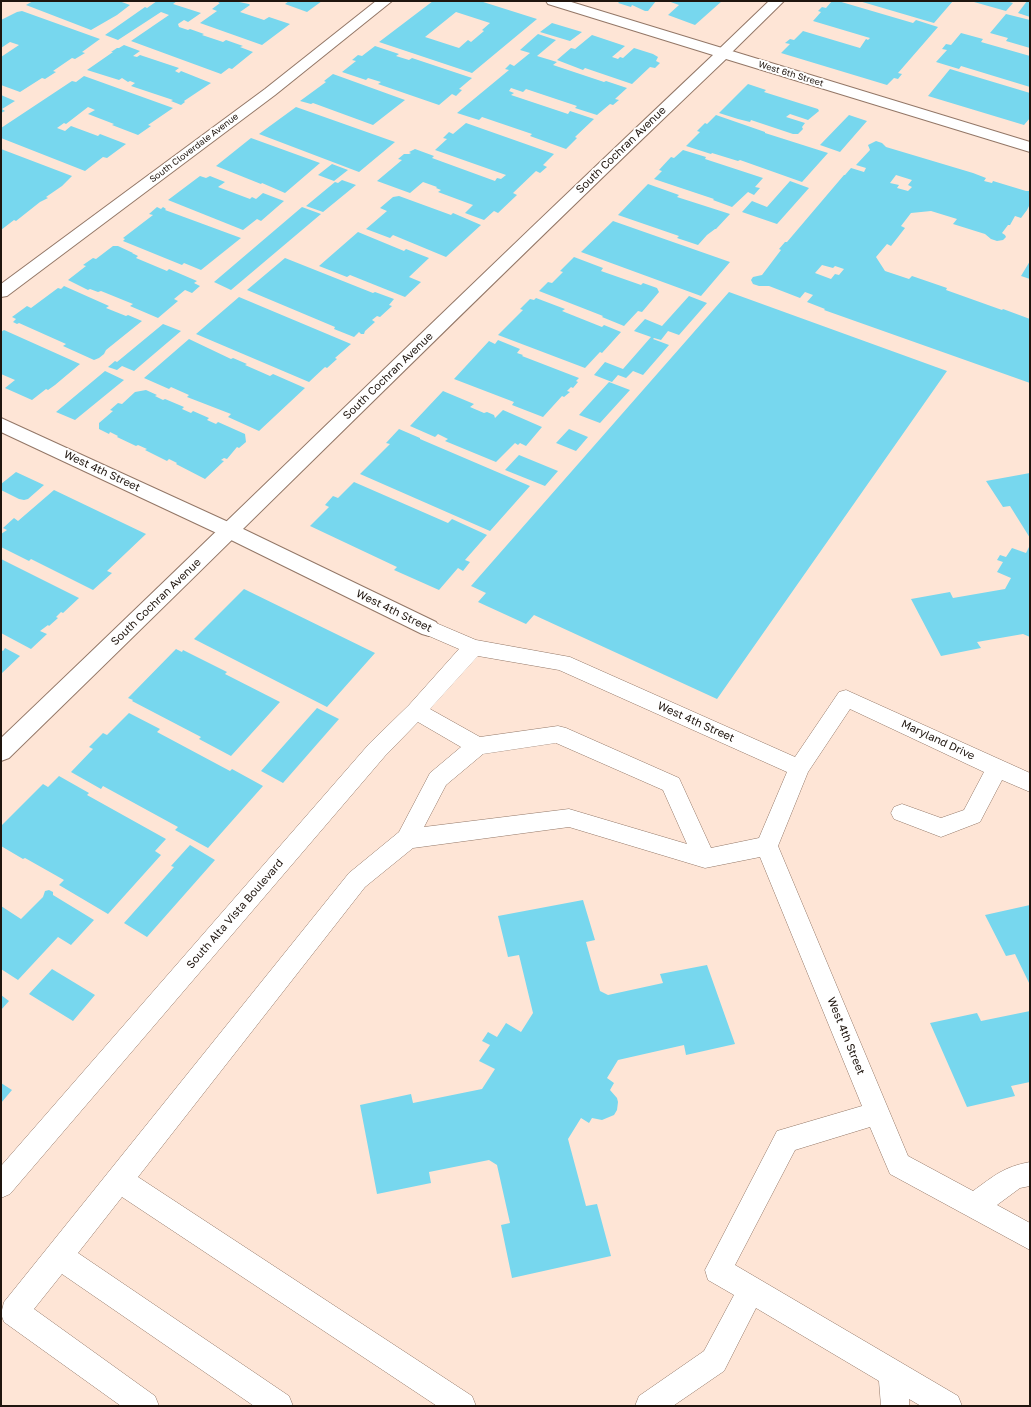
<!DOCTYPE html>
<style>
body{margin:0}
#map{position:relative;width:1031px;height:1407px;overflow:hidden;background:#fee5d6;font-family:"Golos Text",sans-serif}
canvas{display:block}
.frame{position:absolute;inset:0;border:2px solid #1f150e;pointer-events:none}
</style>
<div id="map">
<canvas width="1031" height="1407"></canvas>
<div class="frame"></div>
</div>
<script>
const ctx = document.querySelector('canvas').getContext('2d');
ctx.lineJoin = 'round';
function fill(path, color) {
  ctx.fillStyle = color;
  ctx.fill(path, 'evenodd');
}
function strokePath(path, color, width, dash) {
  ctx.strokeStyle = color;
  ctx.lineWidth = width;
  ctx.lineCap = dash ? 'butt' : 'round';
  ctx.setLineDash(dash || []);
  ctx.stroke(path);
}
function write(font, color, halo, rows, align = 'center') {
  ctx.font = font + ' "Golos Text",sans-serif';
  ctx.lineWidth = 4;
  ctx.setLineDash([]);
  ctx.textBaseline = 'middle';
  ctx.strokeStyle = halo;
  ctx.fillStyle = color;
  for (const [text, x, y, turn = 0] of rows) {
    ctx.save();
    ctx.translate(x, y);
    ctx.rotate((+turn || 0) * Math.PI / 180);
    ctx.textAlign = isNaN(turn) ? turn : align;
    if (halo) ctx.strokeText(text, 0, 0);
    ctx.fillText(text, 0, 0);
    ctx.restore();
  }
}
fill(new Path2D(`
 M33,1H119L130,5L117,15L91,30L26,5Z
 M157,1H177L173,4L201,13L188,22L184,20L178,24L179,27L188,30L190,29L204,34L202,35L223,42L226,40L243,46L240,47L253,52L232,69L229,68L221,74L131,41L169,15L161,12L118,40L105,35L145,7L147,8Z
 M221,1H234L249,4L250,5L240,12L264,20L269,17L290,24L262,45L200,23L217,11L212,9L220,3H218Z
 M289,1H322L307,12L285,4Z
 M433,1H480L537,19L472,73L379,42ZM456,12L490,23L482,30L484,31L471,42L468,40L459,48L425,37Z
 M620,1H656L648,11H645L632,5L631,7L618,3Z
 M668,1H722L695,25L668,15L679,5Z
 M832,1H838L913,23L916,20L938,27L898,73L902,74L898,79L894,78L887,85L781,53L790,44L785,43L790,39L794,40L803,31L860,48L866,39L868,40L870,38L813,21L821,12L818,11L822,7L826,8Z
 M859,1H953L934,23Z
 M975,1H1006L1013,3L1006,11L974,2Z
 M1027,1H1030V17L1018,13Z
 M22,11L100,39L82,52L85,53L75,59L72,58L53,71L56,72L45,79L42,78L20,92L1,85V57L19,45L10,42L1,48V20L17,12Z
 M1006,14L1030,20V48L1006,41L1008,38L990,33Z
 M552,23L582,32L570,41L540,32Z
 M961,33L983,39L981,42L1030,56V87L961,66L959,69L936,62L947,50L942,49L946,44L951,45Z
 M538,34L556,40L537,56L557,62L553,65L604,82L606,81L627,88L615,99L619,100L613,105L610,104L597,115L575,108L577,106L526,89L523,92L511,88L509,91L514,93L511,95L568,114L570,111L594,119L575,137L577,138L566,149L530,136L532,134L482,117L479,120L457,113L509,70L505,69L510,64L514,66L530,53L520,50Z
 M592,35L625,46L612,57L618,59L620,57L623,58L634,48L653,54L658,57L656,61L660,63L655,68L650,67L632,84L585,68L583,70L557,60L571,48L575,49Z
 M124,45L140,51L133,56L137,57L140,55L179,68L175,71L179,73L181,71L211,83L184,101L185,102L181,105L171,101L173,100L131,86L135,83L130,81L128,82L122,78L119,80L87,70L113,52H111L117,48H119Z
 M375,46L399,54L396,56L409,60L412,58L472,78L459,89L462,90L456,96L452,94L439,105L378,84L381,82L368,78L366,80L342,72L356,61L352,60L358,55L362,56Z
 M950,69L1030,93V118L1024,125L928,96Z
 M333,74L405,100L373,125L313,103L311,104L300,101L326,82L324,81Z
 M84,76L173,108L148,125L151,126L138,135L112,125L114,124L88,114L95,110L88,107L66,124L64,123L57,128L65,131L71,126L98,136L100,134L126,144L107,158L103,157L85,171L1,138V128L72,81L76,82Z
 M748,84L766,90L764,92L818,109L819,111L808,120L790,114L786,117L805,123L802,127L803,129L798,134H793L751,120L750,122L738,119L719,113Z
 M1,95L15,101L2,109L5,111L1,113Z
 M296,107L395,142L359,172L259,134Z
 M716,115L765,132V133L828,153L802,182L740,160L738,161L712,153L711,154L686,146L700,132L697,131L705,123L707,124Z
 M849,115L867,121L840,152L820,145Z
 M466,123L554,154L543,165L547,167L540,173L536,171L513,193L517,195L498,213L494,211L484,220L465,213L473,205L438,192L441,190L436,188L437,187L423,182L410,193L377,181L402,160L398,159L404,154H409L411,153L409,152L415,149L434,156L432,158L495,181L497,178L501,179L506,175L435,150L447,139L443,138L449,132L453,134Z
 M251,138L320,163L285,193L262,183L261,184L216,166Z
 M876,141L882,143L886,147L973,173L986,178L984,181L992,183L993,181L1026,191H1030V204L1027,210L1021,218L1015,216L1010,225H1008L1002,233L1005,235L1006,237L1003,240L997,241L991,239L985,234L953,224L957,219L931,211L911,213L901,226L905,228L891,246L887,244L876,257L885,271L909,279L912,276L947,288L946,290L1002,310L1003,309L1030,319V383L824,310L825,309L807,302L813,295L805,292L800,298L769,286H759L753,284L751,280L753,277L762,275L781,250L779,249L785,242H787L844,175H845L851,168L864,172L866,168L856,165L870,150L868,145ZM896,175L912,180L908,185L912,187L908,191L897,188L899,185L890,183ZM822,265L833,268L835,266L844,269L839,275L835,274L831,279L815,273Z
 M1,149L72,176L62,186L46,197L48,198L40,202L16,221L14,220L1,230Z
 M683,150L706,157L705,159L763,178L755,187L760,188L754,195L748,192L732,207L713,200L714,199L654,179L662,171L659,170L671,157L674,158Z
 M332,164L348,170L334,181L318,175Z
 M200,176L206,178L210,176L225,182L218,187L250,199L252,197L256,199L263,193L284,201L261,221L257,219L243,230L168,200Z
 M342,180L356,185L323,212L306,206L335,182L338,183Z
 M790,181L809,188L777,224L742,212L752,201L767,207Z
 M648,184L679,195L677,197L730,214L716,229H715L707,235L698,245L677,238L679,236L618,215Z
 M399,196L451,215L453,213L481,225L446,257L393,235L390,238L366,229L387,211L380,208L393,197Z
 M157,207L161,209L163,207L166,209L165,210L241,238L201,270L184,263L182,265L123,241L125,239L123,238L153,215L149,214Z
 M302,207L321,214L231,290L214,282Z
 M613,221L730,262L701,296L581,252Z
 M358,232L404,251L406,249L429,258L409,277L421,282L405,297L350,275L347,277L319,266Z
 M113,246H118L133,253H132L138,256L136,258L167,271L169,269L197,281L194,283L200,286L192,293L185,290L174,299L178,301L158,318L130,306L133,304L101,291L98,292L90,289L88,290L68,280L86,266L83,265L93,258L96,259Z
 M574,257L603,268L601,271L641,285L643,283L657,288L659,292L642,312L638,311L624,326L602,317L603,316L539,291L548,282L552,283L563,272L560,271Z
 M285,258L373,293L375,292L394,299L389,305L392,306L380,317L377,316L372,320L375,322L365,331L364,334H361L359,332L354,337L334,329L335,327L247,290Z
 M1030,261V279L1021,276Z
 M64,286L109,306L106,308L126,316L128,315L142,321L106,350L104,354L99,358L94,360L63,346L66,344L19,323L17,324L13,322L16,319L12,317L27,306L31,308L58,288L61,289Z
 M729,292L947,371L717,699L534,615L526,624L478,602L486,593L471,586Z
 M689,296L707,303L679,335L668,331L661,340L654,338L653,339L669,345L643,375L633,371L626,378L618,375L612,382L594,375L605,362L623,369L651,337L634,331L645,319L662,326Z
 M239,297L351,344L335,358L337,359L327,368L325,367L309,382L196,334Z
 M536,298L565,309L562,311L602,327L604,325L621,332L602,353L600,352L585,368L498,335L523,310L520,309L530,299L534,300Z
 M163,324L181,331L134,371L122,366L117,370L108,367L115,361L117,362Z
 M4,330L80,364L55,385L48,390L46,389L32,400L5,388L15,380L1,374V332Z
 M189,339L231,359L233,358L247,364L245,365L270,376L273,374L305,388L259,431L228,417L231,414L187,397L189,395L171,387L169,389L144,378Z
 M498,340L520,349L517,353L523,355L522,356L579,378L576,381L578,382L573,388L571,387L567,391L570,392L564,397L562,396L543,417L512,405L514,402L454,379L489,341L495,344Z
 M105,371L124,380L75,420L56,412Z
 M609,382L630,390L600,423L579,415Z
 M146,390L157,395L155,396L163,400L165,399L184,407L182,409L191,413L193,411L209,418L207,420L216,424L218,422L245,434L246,442L239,448L237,447L227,459L224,458L221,460L224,461L205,479L176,464L177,463L169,459L167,461L145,450L147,449L138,445L136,446L117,437L118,436L110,432L109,434L99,429V423L113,411L110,410L118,403L122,404L135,392Z
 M443,391L474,404L470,407L484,413L487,412L494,415L495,418L503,410L542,427L526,446L520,443L518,445L515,443L496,462L445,441L448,439L438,434L435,437L410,426Z
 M399,429L420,438V439L530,486L490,531L360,474L390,444L386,443Z
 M569,429L588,437L576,451L556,443Z
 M519,455L558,471L545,486L505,470Z
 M16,472L44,485L28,499L24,500L19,499L1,490V484Z
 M1030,473V538L1010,506L1003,507L986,481Z
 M354,482L448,523L452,519L487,535L465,560L470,562L463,571L458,568L439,590L394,570L397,567L310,526L329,507L325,505L333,496L338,498Z
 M54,490L146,534L107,571L112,573L93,590L31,559L29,561L1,547V534L7,530L3,528L14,518L18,521Z
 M1030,545V637L1023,634L977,642L981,648L941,656L911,599L950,592L953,598L1005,589L1011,578L997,572L1003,562L997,560L1000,555L1006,557L1012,548L1026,553Z
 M1,559L79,598L63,613L61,612L56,617L58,618L49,626L48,625L40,631L47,634L31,649L1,633Z
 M244,589L375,653L327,707L194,639Z
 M5,648L20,656L1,674V650L3,651Z
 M176,649L182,652L183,650L227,672L225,674L280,702L231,756L199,739L201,737L132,701L133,700L128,698Z
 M317,708L339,719L283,783L261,771Z
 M129,713L160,729L157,732L230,771L232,769L263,786L208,848L175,830L178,827L103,786L101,789L71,772L93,749L89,747L103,733L107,735Z
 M59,776L89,793L87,795L166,839L155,851L161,855L108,914L59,885L64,880L25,858L23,859L1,846V826L43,784L48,787Z
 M190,845L215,860L147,937L124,923L174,867L171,866Z
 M49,890L53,892V895L94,920L71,945L58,937L18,980L1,969V906L21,919L43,897L45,891Z
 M583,900L595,940L586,942L600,991L608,995L663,983L660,974L707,965L735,1044L686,1055L684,1045L618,1060L607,1078L614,1083L610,1090L617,1098L618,1102L617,1110L614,1115L602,1120L592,1118L589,1123L581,1118L568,1139L586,1206L597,1204L611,1256L512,1278L501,1225L510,1223L497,1165L489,1160L429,1172L431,1183L377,1194L360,1105L411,1094L413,1103L482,1089L495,1069L479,1061L490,1045L482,1041L488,1032L497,1037L506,1023L521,1032L533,1013L519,955L508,957L498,916Z
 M1030,905V985L1015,954L1006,956L985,915Z
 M52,969L95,995L73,1021L29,994Z
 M1,995L9,1001L1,1010Z
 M1030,1011V1082L1011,1086L1015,1096L967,1107L930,1023L977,1013L981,1021Z
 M1,1083L12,1090L1,1103Z`), '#77d7ee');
const lane = new Path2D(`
 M429,620L476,640L570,657L795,757L839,692L846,690L1030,773V792L1002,780L980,822L941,837L894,819L891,813L894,807L902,804L941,818L964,810L984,772L850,709L808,772L778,846L908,1156L973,1191C994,1176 1003,1167 1030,1162V1186L1020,1188L997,1205L1030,1223V1250L890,1174L870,1127L795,1150L735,1265L958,1396L962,1406H921L909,1399V1406H881L879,1381L756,1308L724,1371L673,1406H635L639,1396L704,1351L734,1295L708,1280L705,1270L777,1131L862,1106L760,857L705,868L569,827L413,848L365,887L138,1177L472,1396L476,1406H437L122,1197L78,1253L289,1396L293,1406H254L62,1274L34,1309L155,1396L159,1406H121L4,1322L1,1314L4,1302L349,873L399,832L430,773L461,747L418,722L385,756L10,1194L1,1198V1166L369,744L409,705L459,649L422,633L419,628L422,623ZM478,656L559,670L787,772L759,838L711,848L679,778L566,728L558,726L480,737L430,709ZM556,743L663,790L687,844L569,809L424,827L446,785L483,754Z`);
const street = new Path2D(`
 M376,1H392L275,95L7,296L1,297V284L265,89Z
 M769,1H784L728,56L723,57L718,56L716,53L718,50Z
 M1,418L237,526L436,622L440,628L436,634L429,636L422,634L223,536L1,432Z`);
const secondary = new Path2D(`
 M546,1H568L1030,142V152L726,59C484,289 248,526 9,758L1,761V738C239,511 474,280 713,55L548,4Z`);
strokePath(lane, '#937767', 1);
strokePath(street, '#937767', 2);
strokePath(secondary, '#937767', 2);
fill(lane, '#fff');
fill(street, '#fff');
fill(secondary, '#fff');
write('9px', '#1f150e', '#fff', [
 ["West 6th Street",791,74,17],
 ["South Cloverdale Avenue",194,148,-37]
]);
write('11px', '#1f150e', '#fff', [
 ["South Cochran Avenue",621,150,-44],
 ["South Cochran Avenue",388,376,-44],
 ["West 4th Street",102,471,25],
 ["South Cochran Avenue",156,602,-44],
 ["West 4th Street",394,611,26],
 ["West 4th Street",696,722,24],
 ["Maryland Drive",938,740,25],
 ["South Alta Vista Boulevard",235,914,-49],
 ["West 4th Street",846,1036,68]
]);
</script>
